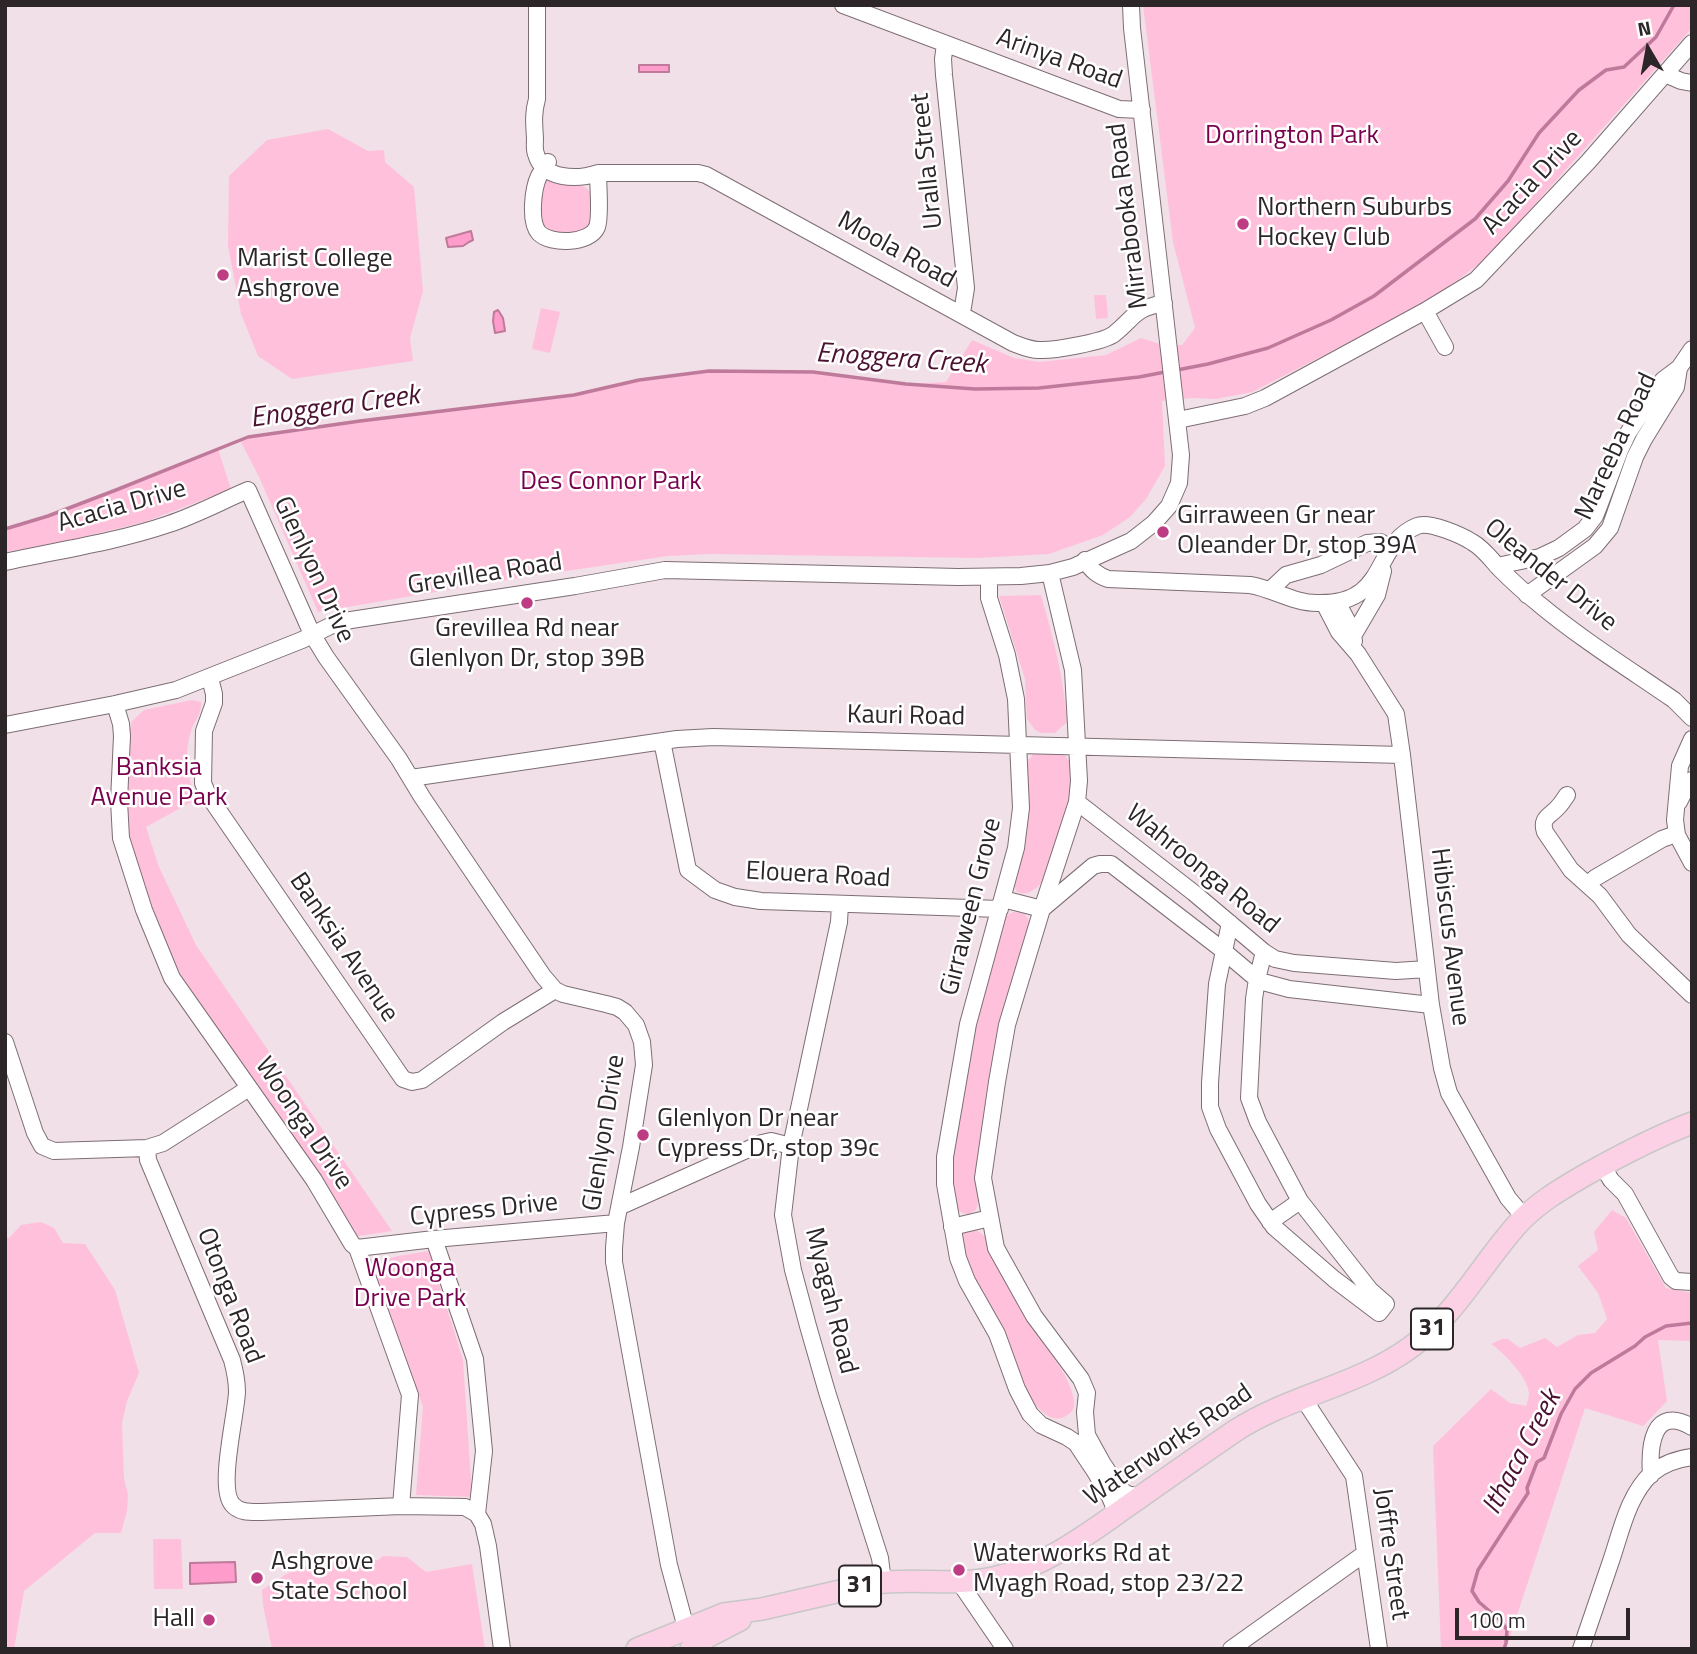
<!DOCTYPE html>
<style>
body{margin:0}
#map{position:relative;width:1697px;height:1654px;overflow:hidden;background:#f1e0e7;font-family:"Titillium Web",sans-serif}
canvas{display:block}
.frame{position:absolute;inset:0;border:7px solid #2c2629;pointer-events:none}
.north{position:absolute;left:1613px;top:14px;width:70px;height:70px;-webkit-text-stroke:5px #fff;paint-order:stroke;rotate:350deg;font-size:19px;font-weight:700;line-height:28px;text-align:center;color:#2c2629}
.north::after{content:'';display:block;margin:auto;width:24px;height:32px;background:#2c2629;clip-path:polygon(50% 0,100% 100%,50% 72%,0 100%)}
.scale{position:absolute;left:1455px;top:1608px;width:175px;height:32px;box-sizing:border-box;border:4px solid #2c2629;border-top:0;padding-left:9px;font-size:21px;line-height:24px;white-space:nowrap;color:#2c2629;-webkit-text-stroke:5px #fff;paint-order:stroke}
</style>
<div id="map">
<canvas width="1697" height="1654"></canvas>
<div class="frame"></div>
<div class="north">N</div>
<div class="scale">100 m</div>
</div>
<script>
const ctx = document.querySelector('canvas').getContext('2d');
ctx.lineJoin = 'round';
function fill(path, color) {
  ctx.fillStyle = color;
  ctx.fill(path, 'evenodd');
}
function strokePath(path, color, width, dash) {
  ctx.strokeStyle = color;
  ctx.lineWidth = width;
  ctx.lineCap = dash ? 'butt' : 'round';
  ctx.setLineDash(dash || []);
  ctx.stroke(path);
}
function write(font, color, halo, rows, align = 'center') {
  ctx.font = font + ' "Titillium Web",sans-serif';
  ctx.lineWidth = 5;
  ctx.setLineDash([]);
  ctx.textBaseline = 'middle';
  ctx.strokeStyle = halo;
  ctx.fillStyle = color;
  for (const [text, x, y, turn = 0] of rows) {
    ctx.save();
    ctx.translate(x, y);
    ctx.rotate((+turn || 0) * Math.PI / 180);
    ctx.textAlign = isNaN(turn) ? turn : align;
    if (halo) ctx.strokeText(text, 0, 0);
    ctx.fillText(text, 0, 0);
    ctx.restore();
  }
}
fill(new Path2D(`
 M1143,5H1692V28L1488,257L1445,290L1348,343L1252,392L1216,399L1192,398L1162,401L1165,466L1146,499L1130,517L1103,535L1049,554L978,558L710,554L668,556L512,579L318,612L259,477L240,440L248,437L360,421L574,395L639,380L709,371L813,372L906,384L946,382L972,340L1014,358L1039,362L1106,355L1141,338L1163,345H1182L1195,328L1173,242Z
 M328,129L368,151L384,150L385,162L414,187L423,291L410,338L413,361L292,379L258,356L241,314L228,246L229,176L267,140Z
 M546,178C560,180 592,181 593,200C594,209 591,219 590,228L576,235L547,232L539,221L538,204Z
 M1094,295H1106L1108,318L1096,319Z
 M541,308L560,312L550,353L532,349Z
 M218,449L231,489L145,522L53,544L5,552V529L48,516L116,490Z
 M1041,595C1053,637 1064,678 1067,722L1055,733H1041L1035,730L1027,719L1025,679L999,596Z
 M192,700L201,702C202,712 196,719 192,728C184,751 186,778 197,799L146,827L159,867L196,945L392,1231L353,1237L180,973L169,950L130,847L126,830L128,736L132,721L144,710Z
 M1034,753H1062C1068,758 1072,764 1073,772C1073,792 1053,869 1041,883C1034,891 1026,896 1017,892L1014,887L1025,835L1028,761Z
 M1013,912L1024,913L1030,922L979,1168V1199L976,1210L968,1215L956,1210L950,1159L974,1025L1003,917Z
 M1612,1210L1626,1218L1666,1288L1692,1293V1341L1658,1340L1667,1401L1643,1426L1585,1408L1506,1649H1441L1433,1446L1491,1389L1510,1403L1526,1406C1527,1402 1529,1398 1529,1394C1529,1378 1504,1353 1491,1344L1502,1339H1508L1520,1348L1545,1338L1557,1347L1578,1335L1595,1333L1607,1319L1598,1293L1578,1266L1598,1250L1594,1232Z
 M41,1222L54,1228L63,1243L85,1244L115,1290L139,1373L127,1401L122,1423L124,1478L128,1495L127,1511L121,1533H95L24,1591L14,1649H5V1237L9,1238L21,1225Z
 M971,1229L978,1231L987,1238C1003,1269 1017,1300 1035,1329C1048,1352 1069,1373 1074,1400C1075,1406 1074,1410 1069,1414C1051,1428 1036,1406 1027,1393L968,1272L960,1239L964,1232Z
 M429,1251L463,1360L472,1497L416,1495L423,1407L372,1263L398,1256Z
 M153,1539H181L183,1589H154Z
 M383,1556L407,1557L426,1572L472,1564L485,1649H272L263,1605L262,1590C271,1584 281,1577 290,1572C318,1560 349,1562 378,1560Z`), '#ffc0dc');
const water = new Path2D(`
 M639,65H669V72H639Z
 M471,231L473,240L469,242L463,246L448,247L446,238Z
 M498,310L503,318L505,331L495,333L493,321L494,312Z
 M235,1562L236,1582L190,1584V1563Z`);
fill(water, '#fe9dcb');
strokePath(water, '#bf799a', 2);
strokePath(new Path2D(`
 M1177,370L1208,364L1268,348L1331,320L1374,296L1475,219L1508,181L1539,133L1579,90L1606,70L1624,67L1656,37L1674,5
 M5,529L48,516L116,490L248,437L360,421L574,395L639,380L709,371L813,372L906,384L975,389L1039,388L1139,377L1165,372
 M1504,1649L1506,1643L1507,1630L1502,1622L1479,1602L1472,1591L1478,1570L1528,1493L1527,1488L1537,1462L1544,1458L1561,1414L1575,1389L1591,1373L1635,1346L1645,1337L1666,1326L1692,1323`), '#bf799a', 3.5);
const minor = new Path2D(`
 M537,5V99C533,113 534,123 535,138C535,143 534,149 536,154C543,180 577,180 598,173H698L706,175L1013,343C1021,346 1030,350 1039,350C1052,351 1104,342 1114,334C1136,316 1133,309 1164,303
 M843,5L1119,109L1142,110
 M945,44L943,59L944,75L966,288L963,307L960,314
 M1665,74L1681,81L1692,83
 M548,162C545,166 542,171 539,176C533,188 529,222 539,233C551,245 590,244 597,227C601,217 598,185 598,173
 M1425,311L1445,347
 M1178,420L1245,406L1265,398L1425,311L1476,280L1588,162L1692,43
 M1085,560C1091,570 1097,575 1108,579L1250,585C1274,589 1293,603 1317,603C1390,605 1371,545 1417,526C1429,521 1461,535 1472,542C1483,548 1491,559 1499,568C1512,581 1525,593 1539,604C1581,639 1629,669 1674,700L1692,718
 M5,562C60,550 116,542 169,524C196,515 222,501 248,490L312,634L326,657L399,759L422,797L543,976L555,990L563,994L606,1004L617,1007L625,1012L636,1025L642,1042L644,1065L631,1147L616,1223L614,1248V1262L669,1565L686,1628
 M1497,566L1540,557L1559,548L1585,529L1595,516L1599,506L1620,450L1628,433L1663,380L1679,368L1692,349
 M1050,573L1073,670L1079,781L1077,802L1042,909L1007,1025L997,1082L983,1178L996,1248L1034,1316L1081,1379L1087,1393L1085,1412L1087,1435L1103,1464L1120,1489L1127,1494L1141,1497
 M989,577V598L1007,655L1016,699L1021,808L1016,848L968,1024L945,1157V1184L958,1258L967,1281L997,1334L1017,1389L1030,1414L1041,1425L1067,1437L1076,1443L1094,1470L1110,1497L1117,1514
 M1270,590L1286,575L1321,565L1367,543L1380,542L1391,548
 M1527,595L1595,546L1610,528L1635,457L1644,439L1676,387L1679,368
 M1337,602L1351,628L1354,641
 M1324,603L1339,632L1358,654L1396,714L1402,755L1431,1005L1442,1068L1449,1093L1508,1198L1524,1217
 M1353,636L1377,595L1383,571
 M210,678L214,694V703L204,731L203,783L208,795L403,1079L412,1082L422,1080L503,1022L555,990
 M115,704L121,724L122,736L119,801L121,838L144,910L172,978L314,1180L352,1244L357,1248L410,1395L401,1506
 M5,725L115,704L176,690L302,640L330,626L351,620L575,586L665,570L958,577L1021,576L1050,573L1073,567L1131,541L1154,523L1169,506L1179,483L1181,455L1132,28L1131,5
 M1692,739L1680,766L1675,820L1677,835L1692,863
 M662,741L688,870L715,890L735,897L761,901L1000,909
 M411,778L677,739L713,737L1402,755
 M1567,795C1565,798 1561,804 1559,806C1551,816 1540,817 1545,832L1571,870L1600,896L1629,935L1692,995
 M1077,802L1194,893L1264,952L1275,959L1294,963L1396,971L1427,969
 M1679,802L1687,786L1692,780
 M1588,884L1595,878L1662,839L1676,834
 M1003,899L1042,909L1093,866L1100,864H1111L1220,948L1252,975L1263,982L1289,989L1431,1005
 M840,904L839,922L791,1146L783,1215L793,1270L808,1326L827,1392L880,1558L883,1582
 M1230,923L1217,984L1210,1083V1107L1218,1129L1258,1204L1274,1227L1334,1279L1379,1313L1386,1304L1370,1290L1300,1201L1258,1122L1249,1098L1254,999L1257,979L1264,952
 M5,1042L35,1133L42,1146L54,1151L147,1148L163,1143L249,1088
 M147,1148L148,1160L232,1360C235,1371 237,1381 237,1392C236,1416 218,1487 232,1504C239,1513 251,1512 262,1512L401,1506L465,1507L477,1514L483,1524L488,1546L502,1649
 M1602,1165L1611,1180L1625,1194L1671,1277L1676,1281L1692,1282
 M621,1206L762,1143L771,1141L791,1146
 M1270,1222L1300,1201
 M952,1227L990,1218
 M434,1239L475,1359L484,1451L477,1514
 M357,1248L434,1239L616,1223
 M1303,1398L1354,1476L1379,1649
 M1651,1475C1649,1447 1652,1404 1692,1427
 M960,1583L1005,1649
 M1231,1649L1364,1554
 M1581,1649C1591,1620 1601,1590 1611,1561C1621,1532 1628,1495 1652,1473C1664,1463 1677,1459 1692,1457`);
const major = new Path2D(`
 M637,1649L724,1614L762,1609L875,1583C915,1578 954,1586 993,1578C1045,1567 1086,1535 1129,1505C1164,1480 1200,1455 1235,1431C1290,1395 1358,1386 1411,1347C1455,1315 1480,1267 1515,1227C1535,1204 1561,1189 1587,1174C1621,1155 1655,1137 1692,1123
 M691,1649L707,1637L740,1620`);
strokePath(minor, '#7d6e74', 18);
strokePath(major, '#c8c7c7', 24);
strokePath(minor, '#fff', 16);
strokePath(major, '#fcd1e5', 21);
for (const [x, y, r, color] of [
 [1243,224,7,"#be3c84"],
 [223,275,7,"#be3c84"],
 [1163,532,7,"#be3c84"],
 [527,603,7,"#be3c84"],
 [643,1135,7,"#be3c84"],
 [959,1570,7,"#be3c84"],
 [257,1578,7,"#be3c84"],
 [209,1620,7,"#be3c84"]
]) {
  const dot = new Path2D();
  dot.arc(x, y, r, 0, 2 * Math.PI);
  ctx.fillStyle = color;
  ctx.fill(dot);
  strokePath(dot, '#fff', 2.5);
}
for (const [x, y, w] of [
 [1432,1329,42],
 [860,1586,42]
]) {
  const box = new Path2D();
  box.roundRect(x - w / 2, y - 20.5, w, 41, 5);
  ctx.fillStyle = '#fff';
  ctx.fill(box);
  strokePath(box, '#2c2629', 2);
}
write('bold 24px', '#2c2629', null, [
 ["31",1432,1329],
 ["31",860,1586]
]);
write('26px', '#2c2629', '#fff', [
 ["Arinya Road",1059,60,20],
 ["Uralla Street",928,161,-96],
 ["Acacia Drive",1533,183,-47],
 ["Mirrabooka Road",1129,216,-97],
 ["Moola Road",896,251,29],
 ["Mareeba Road",1617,447,-65],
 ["Acacia Drive",122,507,-16],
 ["Glenlyon Drive",313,570,65],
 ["Grevillea Road",485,575,-9],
 ["Oleander Drive",1550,576,39],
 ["Kauri Road",906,717,1],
 ["Wahroonga Road",1202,870,39],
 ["Elouera Road",818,876,3],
 ["Girraween Grove",972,907,-76],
 ["Hibiscus Avenue",1449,937,83],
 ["Banksia Avenue",343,948,56],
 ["Woonga Drive",303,1124,56],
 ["Glenlyon Drive",605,1133,-81],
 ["Cypress Drive",484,1211,-6],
 ["Otonga Road",229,1296,69],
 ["Myagah Road",830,1301,76],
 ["Waterworks Road",1169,1446,-34],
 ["Joffre Street",1390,1554,82]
]);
write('26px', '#79004d', '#fff', [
 ["Dorrington Park",1292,137],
 ["Des Connor Park",611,483],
 ["Banksia",159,769],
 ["Avenue Park",159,799],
 ["Woonga",410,1270],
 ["Drive Park",410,1300]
]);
write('26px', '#2c2629', '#fff', [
 ["Northern Suburbs",1257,209],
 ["Hockey Club",1257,239],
 ["Marist College",237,260],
 ["Ashgrove",237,290],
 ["Girraween Gr near",1177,517],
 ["Oleander Dr, stop 39A",1177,547],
 ["Grevillea Rd near",527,630,"center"],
 ["Glenlyon Dr, stop 39B",527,660,"center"],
 ["Glenlyon Dr near",657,1120],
 ["Cypress Dr, stop 39c",657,1150],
 ["Waterworks Rd at",973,1555],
 ["Myagh Road, stop 23/22",973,1585],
 ["Ashgrove",271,1563],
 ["State School",271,1593],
 ["Hall",195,1620,"right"]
], 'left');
write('italic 28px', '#4b1131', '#fff', [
 ["Enoggera Creek",901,360,4],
 ["Enoggera Creek",335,408,-8],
 ["Ithaca Creek",1523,1453,-62]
]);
</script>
